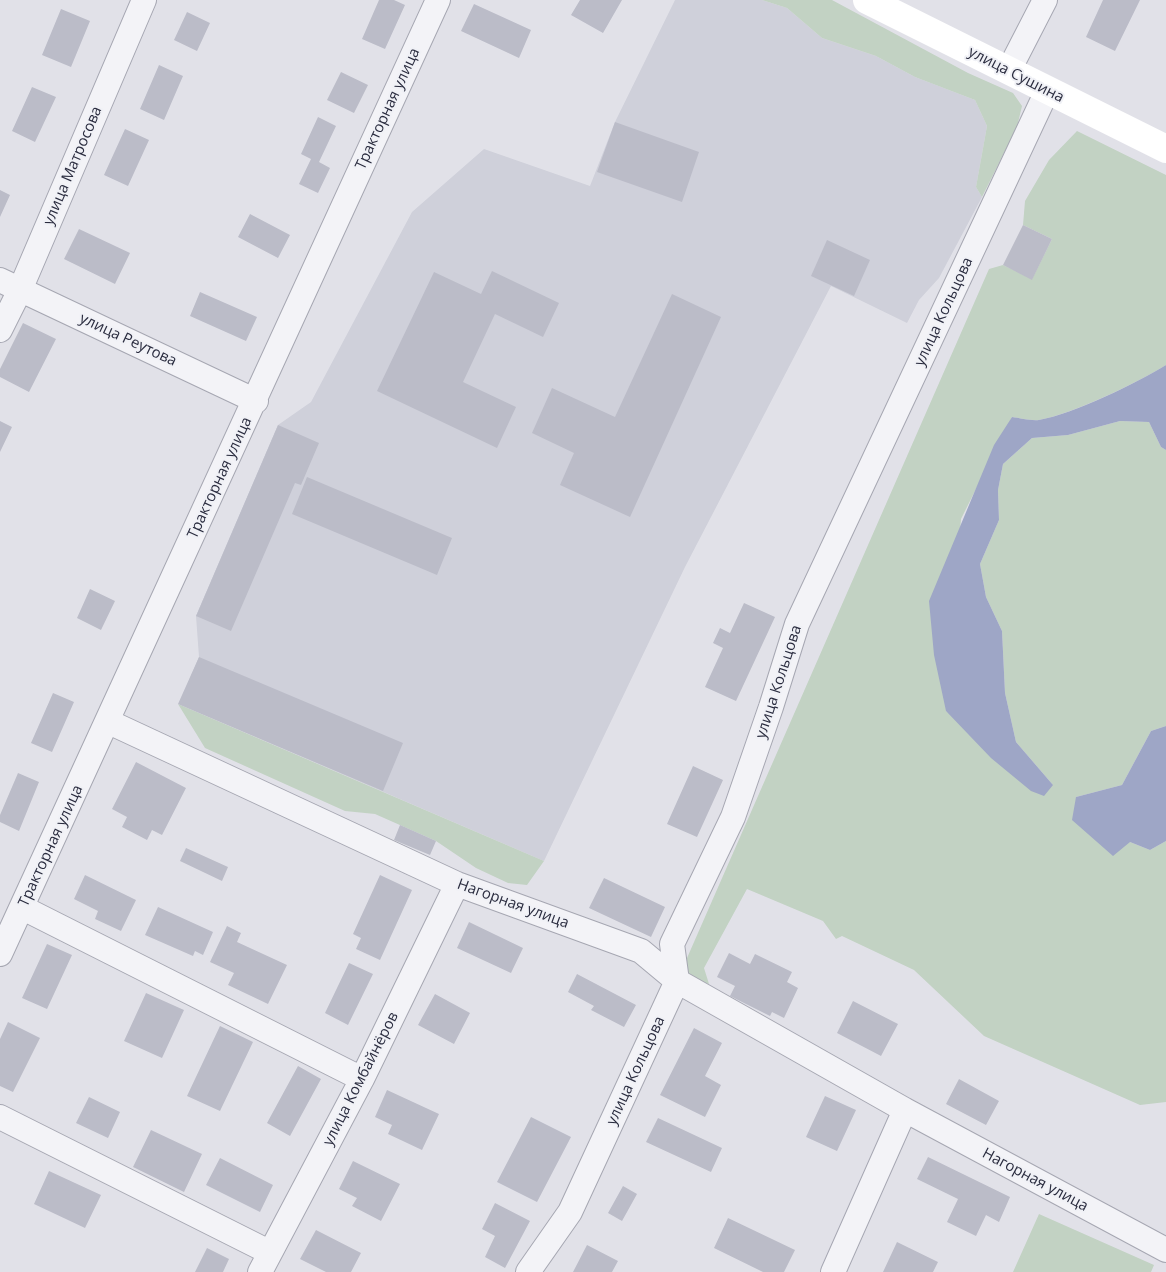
<!DOCTYPE html>
<meta charset="utf-8">
<style>
body{margin:0}
canvas{display:block;background:#e1e1e8}
</style>
<canvas width="1166" height="1272"></canvas>
<script>
const ctx = document.querySelector('canvas').getContext('2d');
ctx.lineJoin = 'round';
function fill(path, color) {
  ctx.fillStyle = color;
  ctx.fill(path, 'evenodd');
}
function strokePath(path, color, width, dash) {
  ctx.strokeStyle = color;
  ctx.lineWidth = width;
  ctx.lineCap = dash ? 'butt' : 'round';
  ctx.setLineDash(dash || []);
  ctx.stroke(path);
}
function write(font, color, halo, rows, align = 'center') {
  ctx.font = font + ' "Open Sans",sans-serif';
  ctx.lineWidth = 4;
  ctx.setLineDash([]);
  ctx.textBaseline = 'middle';
  ctx.strokeStyle = halo;
  ctx.fillStyle = color;
  for (const [text, x, y, turn = 0] of rows) {
    ctx.save();
    ctx.translate(x, y);
    ctx.rotate((+turn || 0) * Math.PI / 180);
    ctx.textAlign = isNaN(turn) ? turn : align;
    if (halo) ctx.strokeText(text, 0, 0);
    ctx.fillText(text, 0, 0);
    ctx.restore();
  }
}
fill(new Path2D(`
 M675,0H762L787,8L822,38L876,56L915,77L975,100L987,126L976,187L982,197L939,278L919,300L907,323L831,286L685,567L544,861L179,704L199,657L196,616L278,425L311,402L412,212L484,149L590,186L615,122Z`), '#cfd0da');
fill(new Path2D(`
 M762,0H832L968,73L1013,93L1022,106L1017,127L982,197L976,187L987,126L975,100L915,77L876,56L822,38L787,8Z
 M1077,131L1166,175V365C1137,383 1072,414 1039,420C1031,421 1020,418 1012,417L961,519L946,711L1053,785L1016,742L1005,693L1002,631L986,597L980,564L999,520L998,490L1003,464L1032,438L1068,435L1120,421L1149,422L1161,447L1166,450V726L1151,731L1122,785L1076,797L1130,842L1150,850L1166,841V1102L1140,1105L984,1036L914,970L842,936L836,939L823,921L747,889L704,968L709,984L680,974L989,269L1003,265L1032,279L1052,239L1023,225L1025,201L1049,160Z
 M178,704L544,861L527,885L508,883L476,868L436,841L375,814L345,811L205,748Z
 M1039,1214L1154,1265L1151,1272H1013Z`), '#c2d2c3');
fill(new Path2D(`
 M1166,365V450L1161,447L1149,422L1120,421L1068,435L1032,438L1003,464L998,490L999,520L980,564L986,597L1002,631L1005,693L1016,742L1053,785L1044,796L1031,791L991,758L946,711L934,655L929,601L994,445L1012,417C1020,418 1031,421 1039,420C1073,414 1137,383 1166,365Z
 M1166,726V841L1150,850L1130,842L1113,856L1072,820L1076,797L1122,785L1151,731Z`), '#9ea6c6');
fill(new Path2D(`
 M379,0H394L405,5L385,49L362,39Z
 M580,0H622L603,33L571,15Z
 M1103,0H1140L1115,51L1086,37Z
 M474,4L531,30L519,58L461,31Z
 M61,9L90,21L71,67L42,55Z
 M187,12L210,23L197,51L174,40Z
 M159,65L183,76L164,120L140,109Z
 M341,72L368,85L354,113L327,100Z
 M32,87L56,97L35,142L12,131Z
 M318,117L336,126L319,162L330,168L318,193L299,184L311,159L301,154Z
 M615,122L699,152L682,202L597,172Z
 M125,129L149,140L128,186L104,175Z
 M0,190L10,195L0,217Z
 M250,214L290,235L278,258L238,237Z
 M1023,225L1052,239L1032,280L1003,265Z
 M79,229L130,253L115,284L64,259Z
 M827,240L870,260L854,296L811,276Z
 M492,271L559,303L543,337L495,314L463,382L516,407L497,448L377,391L434,272L481,294Z
 M200,292L257,317L246,341L190,316Z
 M672,294L721,317L630,517L560,485L574,453L532,433L552,388L615,417Z
 M23,323L56,339L29,392L0,377V369Z
 M0,421L12,427L0,452Z
 M278,425L319,443L301,485L295,483L231,631L196,616Z
 M307,477L452,538L437,575L292,514Z
 M90,589L115,601L101,630L77,618Z
 M744,603L775,617L736,701L705,687L723,648L713,643L720,628L730,633Z
 M199,657L403,743L383,791L178,704Z
 M53,693L74,702L52,752L31,743Z
 M136,762L186,788L162,835L152,830L147,840L122,827L127,817L112,809Z
 M693,766L723,780L697,837L667,824Z
 M18,773L39,782L19,831L0,822V815Z
 M400,825L436,841L430,855L394,840Z
 M186,848L228,867L222,881L180,861Z
 M85,875L136,900L121,931L95,919L98,911L74,899Z
 M380,875L412,890L380,960L356,949L361,938L353,934Z
 M604,878L665,907L651,937L589,908Z
 M158,907L213,932L203,955L195,951L193,956L145,935Z
 M469,922L523,948L511,973L457,948Z
 M227,926L241,933L237,942L287,965L268,1004L228,985L234,973L210,962Z
 M47,944L72,955L47,1009L22,998Z
 M729,953L750,964L755,954L792,972L787,982L798,988L784,1018L772,1012L770,1016L730,996L735,986L717,977Z
 M349,963L373,974L348,1025L325,1013Z
 M577,974L636,1005L624,1027L591,1010L594,1006L568,992Z
 M146,993L184,1010L162,1058L124,1041Z
 M435,994L470,1013L454,1044L418,1025Z
 M853,1001L898,1024L881,1056L837,1033Z
 M8,1022L40,1038L13,1092L0,1086V1039Z
 M220,1026L253,1042L220,1111L187,1096Z
 M694,1028L722,1043L705,1076L721,1085L705,1117L660,1095Z
 M298,1066L321,1079L290,1136L267,1123Z
 M959,1079L999,1101L986,1125L946,1104Z
 M387,1090L439,1114L422,1150L388,1134L392,1125L375,1117Z
 M825,1096L856,1110L837,1151L806,1137Z
 M89,1097L120,1112L108,1138L76,1123Z
 M531,1117L571,1137L537,1202L497,1182Z
 M658,1118L722,1148L711,1172L646,1142Z
 M151,1130L202,1154L184,1192L133,1167Z
 M928,1157L1010,1197L999,1222L986,1215L976,1236L947,1222L958,1199L917,1179Z
 M220,1158L273,1185L260,1212L206,1185Z
 M353,1161L400,1184L381,1221L352,1206L357,1198L339,1189Z
 M49,1171L101,1195L85,1228L34,1204Z
 M623,1186L637,1194L622,1221L608,1213Z
 M495,1203L530,1221L505,1268L485,1257L495,1236L482,1229Z
 M728,1218L795,1250L784,1272H763L714,1248Z
 M316,1230L361,1253L351,1272H326L300,1259Z
 M897,1242L938,1262L933,1272H883Z
 M587,1245L618,1261L612,1272H573Z
 M207,1248L229,1259L223,1272H195Z`), '#bbbcc8');
const street = new Path2D(`
 M1009,70L1045,0
 M0,280L256,401
 M0,330L20,290L144,0
 M109,722L457,884L641,951L677,981L905,1110L1166,1250
 M23,908L362,1079
 M0,954L438,0
 M0,1117L269,1252
 M260,1272L362,1079L457,884
 M528,1272L570,1212L677,981L672,944L733,817L771,707L797,624L1047,91
 M833,1272L905,1110`);
strokePath(street, '#a6a7b2', 26);
strokePath(street, '#f3f3f7', 24);
strokePath(new Path2D(`
 M867,0L1166,149`), '#fff', 28);
write('15px', '#2a2c3f', '#f0f1f6', [
 ["улица Сушина",1016,75,27],
 ["Тракторная улица",388,109,-65],
 ["улица Матросова",73,166,-67],
 ["улица Кольцова",944,312,-65],
 ["улица Реутова",128,340,25],
 ["Тракторная улица",220,478,-65],
 ["улица Кольцова",779,682,-72],
 ["Тракторная улица",51,846,-65],
 ["Нагорная улица",513,904,20],
 ["улица Кольцова",636,1071,-65],
 ["улица Комбайнёров",361,1079,-63],
 ["Нагорная улица",1035,1180,28]
]);
</script>
